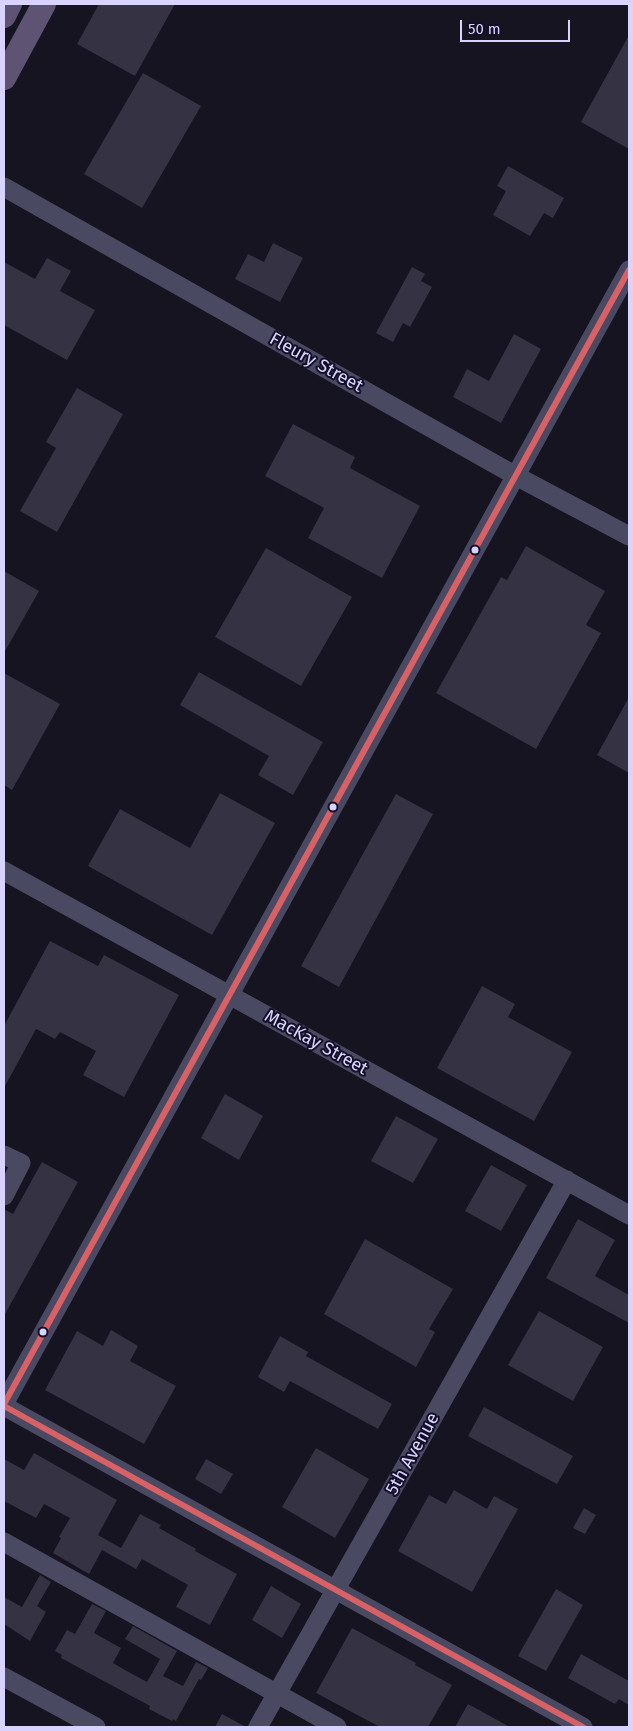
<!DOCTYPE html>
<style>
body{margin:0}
#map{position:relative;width:633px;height:1731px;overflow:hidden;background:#161421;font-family:"Fira Sans",sans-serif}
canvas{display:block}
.frame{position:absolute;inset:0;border:5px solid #d9d4ff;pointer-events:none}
.scale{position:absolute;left:460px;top:20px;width:110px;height:22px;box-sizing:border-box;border:2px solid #d9d4ff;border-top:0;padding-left:6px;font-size:15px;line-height:18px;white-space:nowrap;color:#d9d4ff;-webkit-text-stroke:4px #130f26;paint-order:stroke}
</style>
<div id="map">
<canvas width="633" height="1731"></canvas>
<div class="frame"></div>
<div class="scale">50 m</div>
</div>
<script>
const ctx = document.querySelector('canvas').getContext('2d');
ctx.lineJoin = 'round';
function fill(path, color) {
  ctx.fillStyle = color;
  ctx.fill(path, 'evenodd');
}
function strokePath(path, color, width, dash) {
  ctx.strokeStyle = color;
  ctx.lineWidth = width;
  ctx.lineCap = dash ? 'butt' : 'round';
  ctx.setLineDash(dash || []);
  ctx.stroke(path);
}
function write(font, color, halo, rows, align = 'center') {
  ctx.font = font + ' "Fira Sans",sans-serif';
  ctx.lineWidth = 4;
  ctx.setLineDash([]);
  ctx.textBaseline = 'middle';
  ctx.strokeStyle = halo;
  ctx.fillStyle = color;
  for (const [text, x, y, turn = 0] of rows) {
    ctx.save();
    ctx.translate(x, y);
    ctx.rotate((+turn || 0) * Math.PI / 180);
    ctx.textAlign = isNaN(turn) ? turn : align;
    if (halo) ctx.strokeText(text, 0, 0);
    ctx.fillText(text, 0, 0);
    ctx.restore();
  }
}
fill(new Path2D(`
 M99,4H175L135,76L77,44Z
 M629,35V149L581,122Z
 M143,73L201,106L142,208L84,174Z
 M508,166L564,198L553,218L544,213L530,236L493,215L506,191L497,186Z
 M273,243L303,258L280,302L235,279L248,254L264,262Z
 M47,258L71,271L60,291L95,310L67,360L4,325V262L35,279Z
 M412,267L425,274L421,281L432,287L410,327L403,323L393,342L376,333Z
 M514,334L541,349L501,423L453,397L467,369L489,381Z
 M77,388L123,414L57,532L20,511L56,448L46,442Z
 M293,424L355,457L350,468L420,506L382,578L308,538L324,508L265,476Z
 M526,546L605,591L586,625L601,633L536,749L436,693L501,577L507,580Z
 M266,548L352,597L301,686L215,637Z
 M4,571L39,591L4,653Z
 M199,672L323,742L293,795L258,775L269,756L180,705Z
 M4,673L60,704L12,790L4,785Z
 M629,697V773L597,755Z
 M220,793L275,823L212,935L88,866L120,809L190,848Z
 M396,794L433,814L339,987L301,966Z
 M50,941L98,966L104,955L179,995L124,1097L83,1075L96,1051L60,1032L55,1039L36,1029L4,1088V1026Z
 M482,986L515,1004L508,1017L572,1052L534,1121L437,1068Z
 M225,1094L263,1116L239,1160L201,1138Z
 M396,1116L438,1139L413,1183L371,1161Z
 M42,1162L78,1182L4,1316V1209L13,1214Z
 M491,1165L527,1185L501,1231L465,1211Z
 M578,1219L615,1240L595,1276L629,1295V1323L546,1278Z
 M365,1239L453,1289L429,1329L435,1332L416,1367L324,1314Z
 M539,1311L603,1347L573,1401L508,1365Z
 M111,1330L138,1346L130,1361L176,1386L144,1444L45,1390L77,1331L103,1346Z
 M280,1336L308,1352L306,1356L392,1404L378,1429L290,1381L284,1392L258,1377Z
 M484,1407L573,1456L557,1484L468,1436Z
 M316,1448L369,1479L335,1538L282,1507Z
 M34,1453L117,1500L98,1535L121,1548L140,1514L161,1525L159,1528L196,1549L195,1551L237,1574L210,1625L176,1607L188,1585L142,1559L136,1569L102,1550L89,1574L53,1553L61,1538L59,1537L70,1518L44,1504L36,1518L4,1501V1459L24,1470Z
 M206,1459L233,1474L221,1494L195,1479Z
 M454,1490L487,1509L494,1496L518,1509L472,1592L398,1551L429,1495L446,1504Z
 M584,1508L596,1515L585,1534L573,1528Z
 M40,1575L51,1582L37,1606L46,1612L30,1641L4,1624V1597L22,1607Z
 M271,1586L301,1604L282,1638L252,1620Z
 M556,1589L583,1605L546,1671L518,1656Z
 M92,1604L106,1611L94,1633L121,1648L113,1663L125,1670L147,1682L160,1659L125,1639L133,1626L177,1651L163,1676L183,1686L196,1662L208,1668L201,1680L199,1679L176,1721L173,1719L172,1721L149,1709L150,1706L61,1658L62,1655L55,1651L67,1630L75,1634Z
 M352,1628L416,1663L415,1665L452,1685L428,1727H380L316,1693Z
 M581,1654L629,1681V1705L619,1699L615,1704L568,1678Z
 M468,1704L510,1727H455Z
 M222,1714L246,1727H215Z`), '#343243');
strokePath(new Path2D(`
 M4,187L516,476L629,536
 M4,871L629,1215
 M4,1155L21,1163L4,1196
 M4,1404L629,270
 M4,1406L583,1727
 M4,1542L337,1727
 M4,1677L96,1727
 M258,1727L567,1180`), '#4a4962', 19);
strokePath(new Path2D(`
 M4,16L10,4
 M4,78L44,4`), '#5e5373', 24);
strokePath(new Path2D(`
 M4,1404L629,270
 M4,1406L583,1727`), '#d86166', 6);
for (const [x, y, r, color] of [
 [475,550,4.5,"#d9d4ff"],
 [333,807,4.5,"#d9d4ff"],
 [43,1332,4.5,"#d9d4ff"]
]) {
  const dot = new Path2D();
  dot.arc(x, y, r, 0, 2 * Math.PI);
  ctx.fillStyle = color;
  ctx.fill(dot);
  strokePath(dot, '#130f26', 2);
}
write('18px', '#d9d4ff', '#130f26', [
 ["Fleury Street",316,363,29],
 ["MacKay Street",316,1043,29],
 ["5th Avenue",413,1454,-61]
]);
</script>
